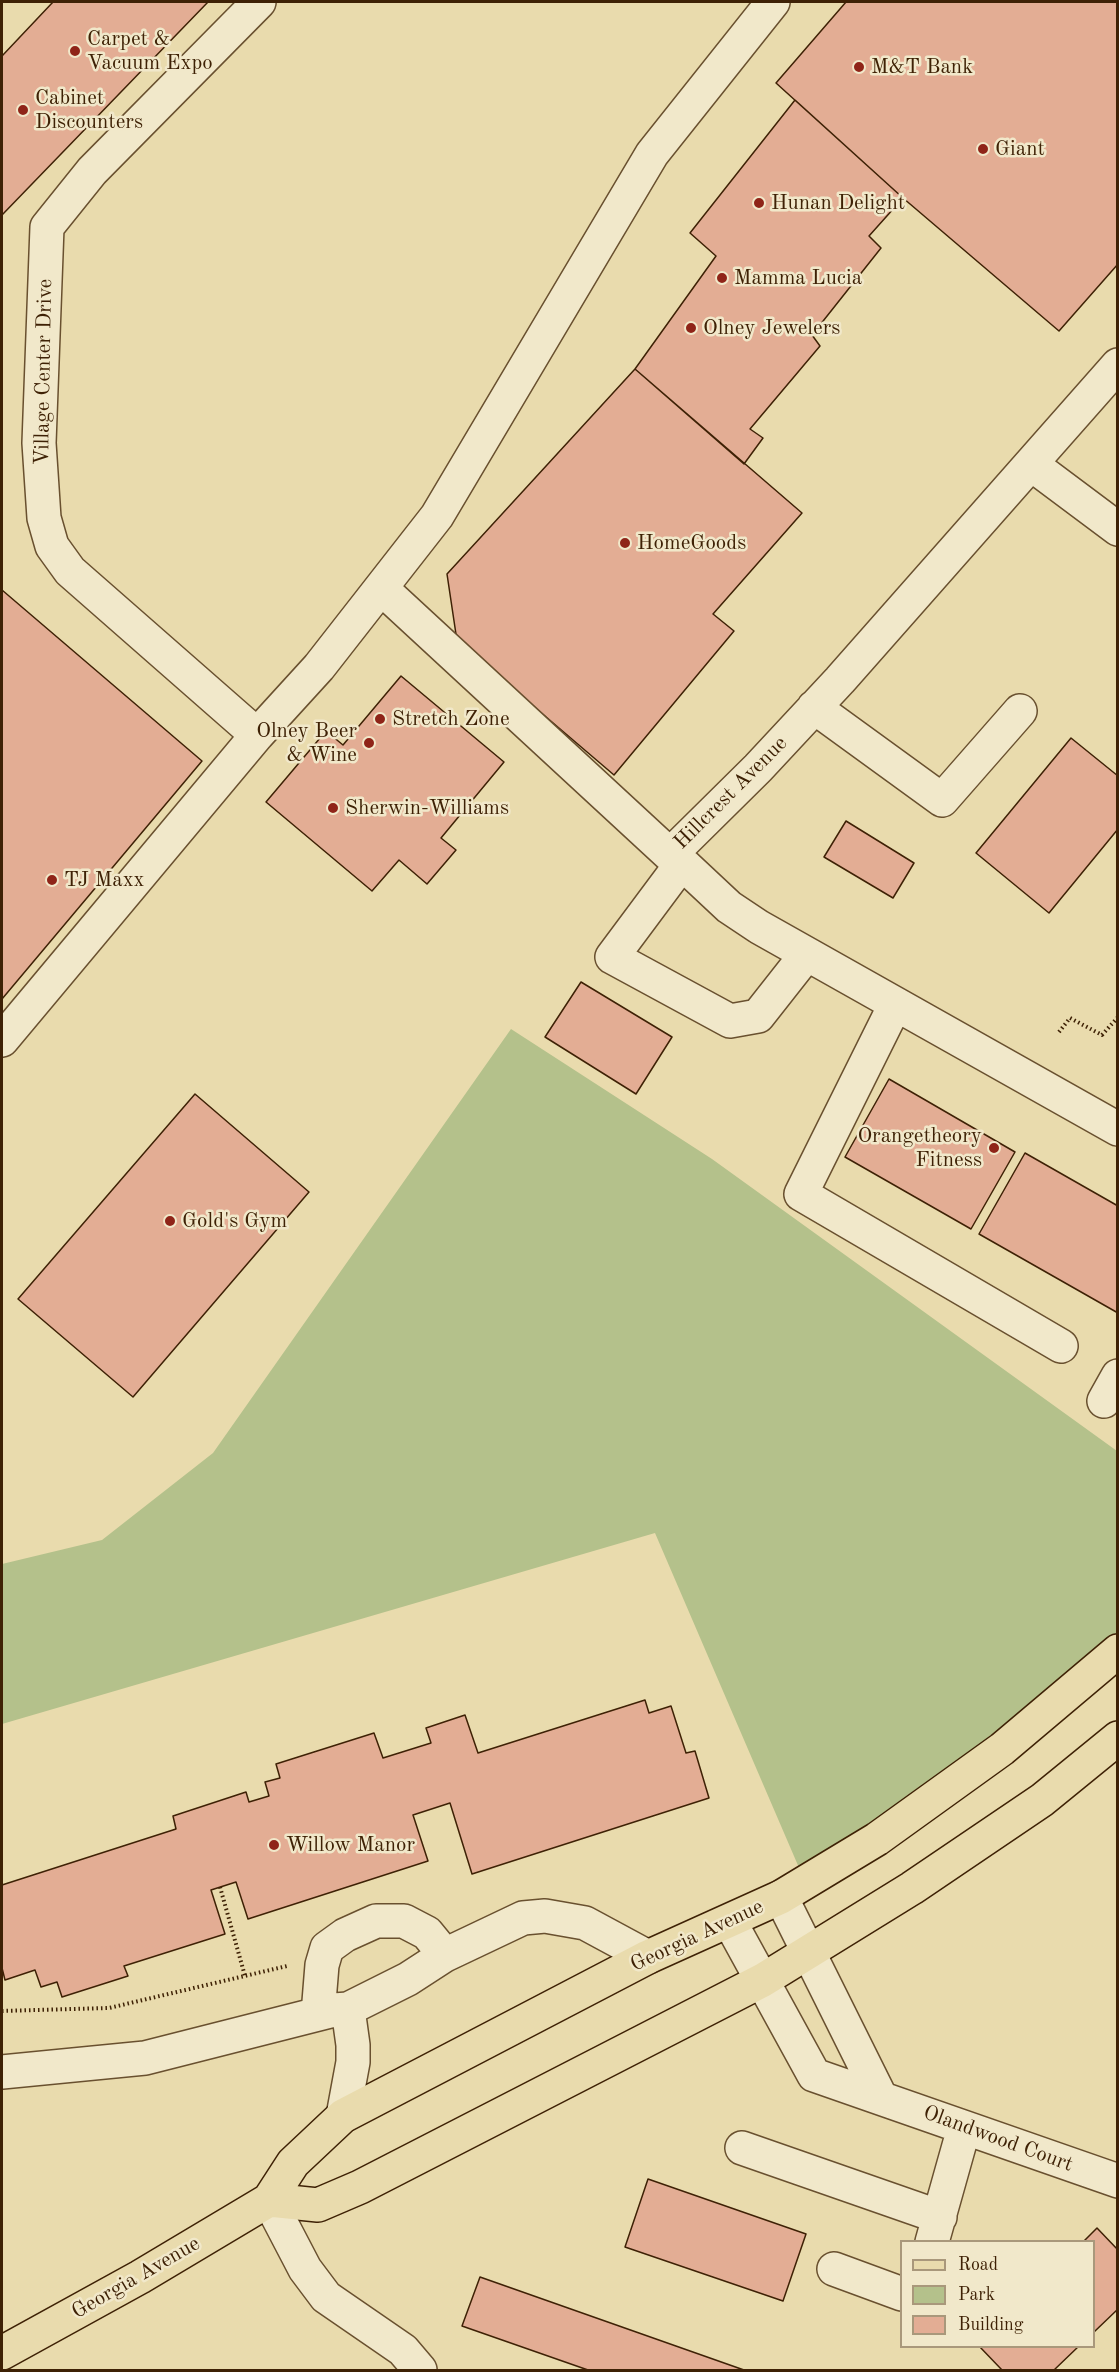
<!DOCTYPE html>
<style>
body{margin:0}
#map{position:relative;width:1119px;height:2372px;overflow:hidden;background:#e9dbad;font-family:"Old Standard TT",serif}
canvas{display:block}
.frame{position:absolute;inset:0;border:3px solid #3e2105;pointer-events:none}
.legend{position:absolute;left:900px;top:2240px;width:195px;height:108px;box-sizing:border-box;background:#f1e8ca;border:2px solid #a9987b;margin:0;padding:8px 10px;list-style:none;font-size:18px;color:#3e2105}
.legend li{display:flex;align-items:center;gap:12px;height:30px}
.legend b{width:30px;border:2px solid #a9987b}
</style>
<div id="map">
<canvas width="1119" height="2372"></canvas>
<div class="frame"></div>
<ul class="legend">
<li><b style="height:8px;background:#e9dbad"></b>Road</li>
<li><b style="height:16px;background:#b4c18b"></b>Park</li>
<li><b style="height:16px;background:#e3ad94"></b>Building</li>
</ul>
</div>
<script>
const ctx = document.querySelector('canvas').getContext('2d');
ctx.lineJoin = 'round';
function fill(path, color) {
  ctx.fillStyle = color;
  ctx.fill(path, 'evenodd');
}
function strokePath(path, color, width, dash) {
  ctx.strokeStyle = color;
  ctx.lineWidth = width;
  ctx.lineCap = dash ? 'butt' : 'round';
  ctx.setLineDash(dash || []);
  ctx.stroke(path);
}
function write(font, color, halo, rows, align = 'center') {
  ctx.font = font + ' "Old Standard TT",serif';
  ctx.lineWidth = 5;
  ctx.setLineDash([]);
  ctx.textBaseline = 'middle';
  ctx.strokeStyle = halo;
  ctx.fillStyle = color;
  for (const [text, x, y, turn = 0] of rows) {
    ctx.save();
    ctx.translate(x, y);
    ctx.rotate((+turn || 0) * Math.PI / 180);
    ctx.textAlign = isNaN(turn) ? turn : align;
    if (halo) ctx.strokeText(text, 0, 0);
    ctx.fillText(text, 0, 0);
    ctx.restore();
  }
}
fill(new Path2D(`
 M511,1029L712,1159L1117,1451V1651L806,1884L655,1533L2,1724V1564L102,1540L213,1453Z`), '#b4c18b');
const building = new Path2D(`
 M53,2H208L2,215V56Z
 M846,2H1118V264L1059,331L903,198L776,83Z
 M795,100L903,198L869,236L881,248L812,335L820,346L750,429L763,438L744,464L635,369L716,256L690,233Z
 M635,369L802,513L713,614L734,631L614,775L457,641L447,574Z
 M2,590L202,761L2,999Z
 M401,676L504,762L441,838L456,850L427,884L399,860L372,891L266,802L326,731L343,745Z
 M1071,738L1118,776V829L1049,913L976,853Z
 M846,821L914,863L893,898L824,857Z
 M581,982L672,1037L636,1094L545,1037Z
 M889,1079L1015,1152L971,1229L845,1157Z
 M195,1094L309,1192L133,1397L18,1299Z
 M1025,1153L1118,1206V1313L979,1234Z
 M645,1700L649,1713L671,1706L686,1753L695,1751L709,1798L472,1874L450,1803L413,1815L428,1861L248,1919L236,1882L211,1890L225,1934L124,1966L128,1976L62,1997L57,1982L41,1987L35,1970L5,1980L2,1968V1885L176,1829L173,1816L246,1792L249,1802L269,1796L265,1782L280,1778L276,1764L374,1733L383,1758L431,1743L426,1728L465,1715L478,1753Z
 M648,2179L806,2234L783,2301L625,2247Z
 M1097,2228L1118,2250V2309L1094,2332V2242H1083Z
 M480,2277L744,2370H588L462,2326Z
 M979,2346H1079L1054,2370H1002Z`);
fill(building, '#e3ad94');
strokePath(building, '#3e2105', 1.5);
const minor = new Path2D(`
 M1118,365L840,680L758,768L670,855L682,863L729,907L759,927L1118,1129
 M1031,464L1118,529
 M381,588L670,855
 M814,707L942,800L1020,711
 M257,735L70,571L52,546L44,518L39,443L47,227L92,171L259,2
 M682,863L612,957L730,1021L758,1016L806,955
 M895,1005L801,1194L1061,1346
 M2,1040L257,735L319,667L437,516L652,154L773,2
 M1104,1401L1118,1376
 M781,1897L880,2096
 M730,1922L814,2075L1118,2181
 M318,2014L322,1965L327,1948L345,1935L376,1921H404L427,1933L445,1955
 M2,2072L145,2058L334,2010L348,2009L408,1979L445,1955L523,1918L545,1916L585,1923L648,1957
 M343,2116L353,2062V2045L348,2009
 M742,2148L940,2217
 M269,2200L305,2269L326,2297L403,2350L420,2370
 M932,2242L964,2128
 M834,2269L902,2294`);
const major = new Path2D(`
 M269,2200L318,2205L360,2187L763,1980L912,1888L1042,1800L1118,1738
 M2,2353L140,2277L269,2200L293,2163L343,2116L648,1957L781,1897L877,1839L1002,1749L1118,1651`);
strokePath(minor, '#69502f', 36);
strokePath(major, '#3e2105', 36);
strokePath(new Path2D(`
 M1059,1032L1070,1018L1102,1035L1118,1017
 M220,1887L245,1976
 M2,2011L109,2008L287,1966`), '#3e2105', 4, [1.5, 3]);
strokePath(minor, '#f1e8ca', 33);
strokePath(major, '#e9dbad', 33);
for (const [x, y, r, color] of [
 [75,51,6,"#8f2418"],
 [859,67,6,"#8f2418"],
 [23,110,6,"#8f2418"],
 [983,149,6,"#8f2418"],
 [759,203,6,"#8f2418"],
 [722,278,6,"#8f2418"],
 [691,328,6,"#8f2418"],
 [625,543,6,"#8f2418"],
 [380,719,6,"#8f2418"],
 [369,743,6,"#8f2418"],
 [333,808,6,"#8f2418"],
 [52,880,6,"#8f2418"],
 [994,1148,6,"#8f2418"],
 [170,1221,6,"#8f2418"],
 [274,1845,6,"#8f2418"]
]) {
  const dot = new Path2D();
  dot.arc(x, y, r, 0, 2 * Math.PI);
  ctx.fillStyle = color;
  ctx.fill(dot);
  strokePath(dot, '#f1e8ca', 2);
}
write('21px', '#3e2105', '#f1e8ca', [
 ["Carpet &",87,39],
 ["Vacuum Expo",87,63],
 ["M&T Bank",871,67],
 ["Cabinet",35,98],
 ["Discounters",35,122],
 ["Giant",995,149],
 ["Hunan Delight",771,203],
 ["Mamma Lucia",734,278],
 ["Olney Jewelers",703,328],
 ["HomeGoods",637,543],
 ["Stretch Zone",392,719],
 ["Olney Beer",357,731,"right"],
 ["& Wine",357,755,"right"],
 ["Sherwin-Williams",345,808],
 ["TJ Maxx",64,880],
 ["Orangetheory",982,1136,"right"],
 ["Fitness",982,1160,"right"],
 ["Gold's Gym",182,1221],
 ["Willow Manor",286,1845]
], 'left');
write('21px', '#3e2105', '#f1e8ca', [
 ["Village Center Drive",44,372,-89],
 ["Hillcrest Avenue",731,793,-45],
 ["Georgia Avenue",697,1936,-25],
 ["Olandwood Court",998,2139,20],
 ["Georgia Avenue",136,2278,-30]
]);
</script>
